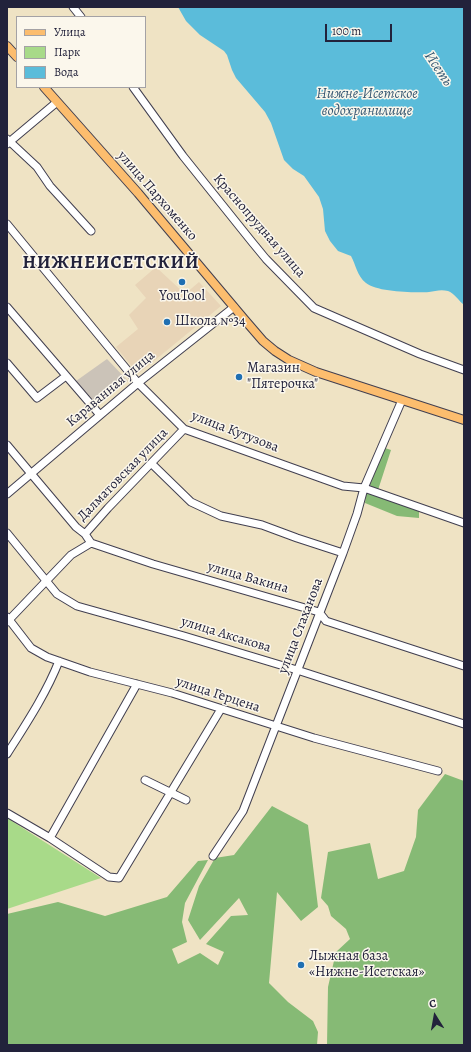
<!DOCTYPE html>
<meta charset="utf-8">
<style>
body{margin:0}
#map{position:relative;width:471px;height:1052px;overflow:hidden;background:#efe3c4;font-family:Alegreya,serif}
canvas{display:block}
.frame{position:absolute;inset:0;border:8px solid #22223b;pointer-events:none}
.legend{position:absolute;left:16px;top:16px;width:130px;height:72px;box-sizing:border-box;background:#fbf7ec;border:1px solid #a4a2a5;margin:0;padding:5px 7px;list-style:none;font-size:12px;color:#22223b}
.legend li{display:flex;align-items:center;gap:8px;height:20px}
.legend b{width:20px;border:1px solid #a4a2a5}
.north{position:absolute;left:415px;top:996px;width:40px;height:40px;-webkit-text-stroke:3px #fbf7ec;paint-order:stroke;rotate:349deg;font-size:11px;font-weight:700;line-height:16px;text-align:center;color:#22223b}
.north::after{content:'';display:block;margin:auto;width:14px;height:18px;background:#22223b;clip-path:polygon(50% 0,100% 100%,50% 72%,0 100%)}
.scale{position:absolute;left:325px;top:24px;width:67px;height:18px;box-sizing:border-box;border:2px solid #22223b;border-top:0;padding-left:5px;font-size:12px;line-height:14px;white-space:nowrap;color:#22223b;-webkit-text-stroke:3px #fbf7ec;paint-order:stroke}
</style>
<div id="map">
<canvas width="471" height="1052"></canvas>
<div class="frame"></div>
<ul class="legend">
<li><b style="height:5px;background:#fcbd6e"></b>Улица</li>
<li><b style="height:11px;background:#a8da89"></b>Парк</li>
<li><b style="height:11px;background:#5bbcda"></b>Вода</li>
</ul>
<div class="north">С</div>
<div class="scale">100 m</div>
</div>
<script>
const ctx = document.querySelector('canvas').getContext('2d');
ctx.lineJoin = 'round';
function fill(path, color) {
  ctx.fillStyle = color;
  ctx.fill(path, 'evenodd');
}
function strokePath(path, color, width, dash) {
  ctx.strokeStyle = color;
  ctx.lineWidth = width;
  ctx.lineCap = dash ? 'butt' : 'round';
  ctx.setLineDash(dash || []);
  ctx.stroke(path);
}
function write(font, color, halo, rows, align = 'center') {
  ctx.font = font + ' Alegreya,serif';
  ctx.lineWidth = 3;
  ctx.setLineDash([]);
  ctx.textBaseline = 'middle';
  ctx.strokeStyle = halo;
  ctx.fillStyle = color;
  for (const [text, x, y, turn = 0] of rows) {
    ctx.save();
    ctx.translate(x, y);
    ctx.rotate((+turn || 0) * Math.PI / 180);
    ctx.textAlign = isNaN(turn) ? turn : align;
    if (halo) ctx.strokeText(text, 0, 0);
    ctx.fillText(text, 0, 0);
    ctx.restore();
  }
}
fill(new Path2D(`
 M156,267L185,294L199,282L221,306L138,374L116,347L138,329L129,315L146,298L135,285Z`), '#e8d4b7');
fill(new Path2D(`
 M107,359L128,381L97,404L76,381Z`), '#cbc3b8');
fill(new Path2D(`
 M7,818L101,878L7,909Z`), '#a8da89');
fill(new Path2D(`
 M385,448L391,450L378,490L419,509V518L397,516L365,503L366,494Z
 M445,774L464,781V1045H327L328,987L336,952L350,939L346,929L331,916L328,906L321,898L328,852L370,843L378,879L404,871L416,837L418,810Z
 M272,806L308,825L318,907L301,921L277,892L269,983L288,1002L313,1021L318,1032L317,1045H7V914L58,902L105,916L167,897L198,861L208,860L185,903L182,922L187,942L172,949L178,964L200,953L218,965L224,952L206,944L231,916L248,915L239,898L200,940L188,920L199,886L215,858L234,855Z`), '#86ba75');
fill(new Path2D(`
 M178,7H464V305C459,301 454,293 448,291C441,289 435,291 429,292C414,293 377,292 366,283C357,276 356,265 351,256L338,251L330,241L325,231L323,209L319,197L304,176L293,169L284,160L271,123L265,112L236,78L232,70L227,55L224,51L200,35L186,21Z`), '#5bbcda');
const minor = new Path2D(`
 M73,7L81,17
 M133,87L183,156L252,242L266,259L314,308L420,354L464,370
 M7,139L37,167L50,186L91,231
 M7,144L57,102
 M7,224L138,383L184,429L343,486L364,488L464,523
 M7,307L100,415
 M7,363L37,398L66,376
 M7,445L76,527L85,534
 M152,464L191,502L221,516L262,525L297,538L343,553
 M7,494L138,383L234,307
 M7,533L57,594L77,606L184,636L297,670L464,724
 M91,543L153,564L319,612L326,621L464,666
 M7,617L31,648L47,657L90,672L172,693L314,738L438,771
 M7,622L71,555L91,543L85,534L108,508L184,429
 M7,754C26,724 46,694 59,661
 M145,780L186,800
 M7,813L50,838L109,877L119,878L221,709
 M50,838L137,684
 M213,856L243,811L343,553L357,514L364,488L402,400`);
const major = new Path2D(`
 M7,46L17,57
 M44,87L138,193L244,319L263,341L275,351L289,360L316,372L464,420`);
strokePath(minor, '#413f50', 9);
strokePath(major, '#413f50', 10);
strokePath(minor, '#fff', 7);
strokePath(major, '#fcbd6e', 8);
for (const [x, y, r, color] of [
 [182,282,4,"#1f6fb2"],
 [167,322,4,"#1f6fb2"],
 [239,377,4,"#1f6fb2"],
 [301,965,4,"#1f6fb2"]
]) {
  const dot = new Path2D();
  dot.arc(x, y, r, 0, 2 * Math.PI);
  ctx.fillStyle = color;
  ctx.fill(dot);
  strokePath(dot, '#fbf7ec', 1.5);
}
write('14px', '#22223b', '#fbf7ec', [
 ["улица Пархоменко",157,196,49],
 ["Краснопрудная улица",259,226,49],
 ["Караванная улица",111,389,-40],
 ["улица Кутузова",235,432,21],
 ["Далматовская улица",123,475,-46],
 ["улица Вакина",248,578,16],
 ["улица Стаханова",301,626,-69],
 ["улица Аксакова",226,635,17],
 ["улица Герцена",218,695,18]
]);
write('14px', '#22223b', '#fbf7ec', [
 ["YouTool",182,297,"center"],
 ["Школа №34",175,322],
 ["Магазин",247,369],
 ["\"Пятерочка\"",247,385],
 ["Лыжная база",309,957],
 ["«Нижне-Исетская»",309,973]
], 'left');
write('italic 15px', '#365873', '#fbf7ec', [
 ["Исеть",438,69,56],
 ["Нижне-Исетское",367,94],
 ["водохранилище",367,111]
]);
ctx.letterSpacing = '1px';
write('bold 18px', '#22223b', '#fbf7ec', [
 ["НИЖНЕИСЕТСКИЙ",111,264]
]);
ctx.letterSpacing = '0px';
</script>
